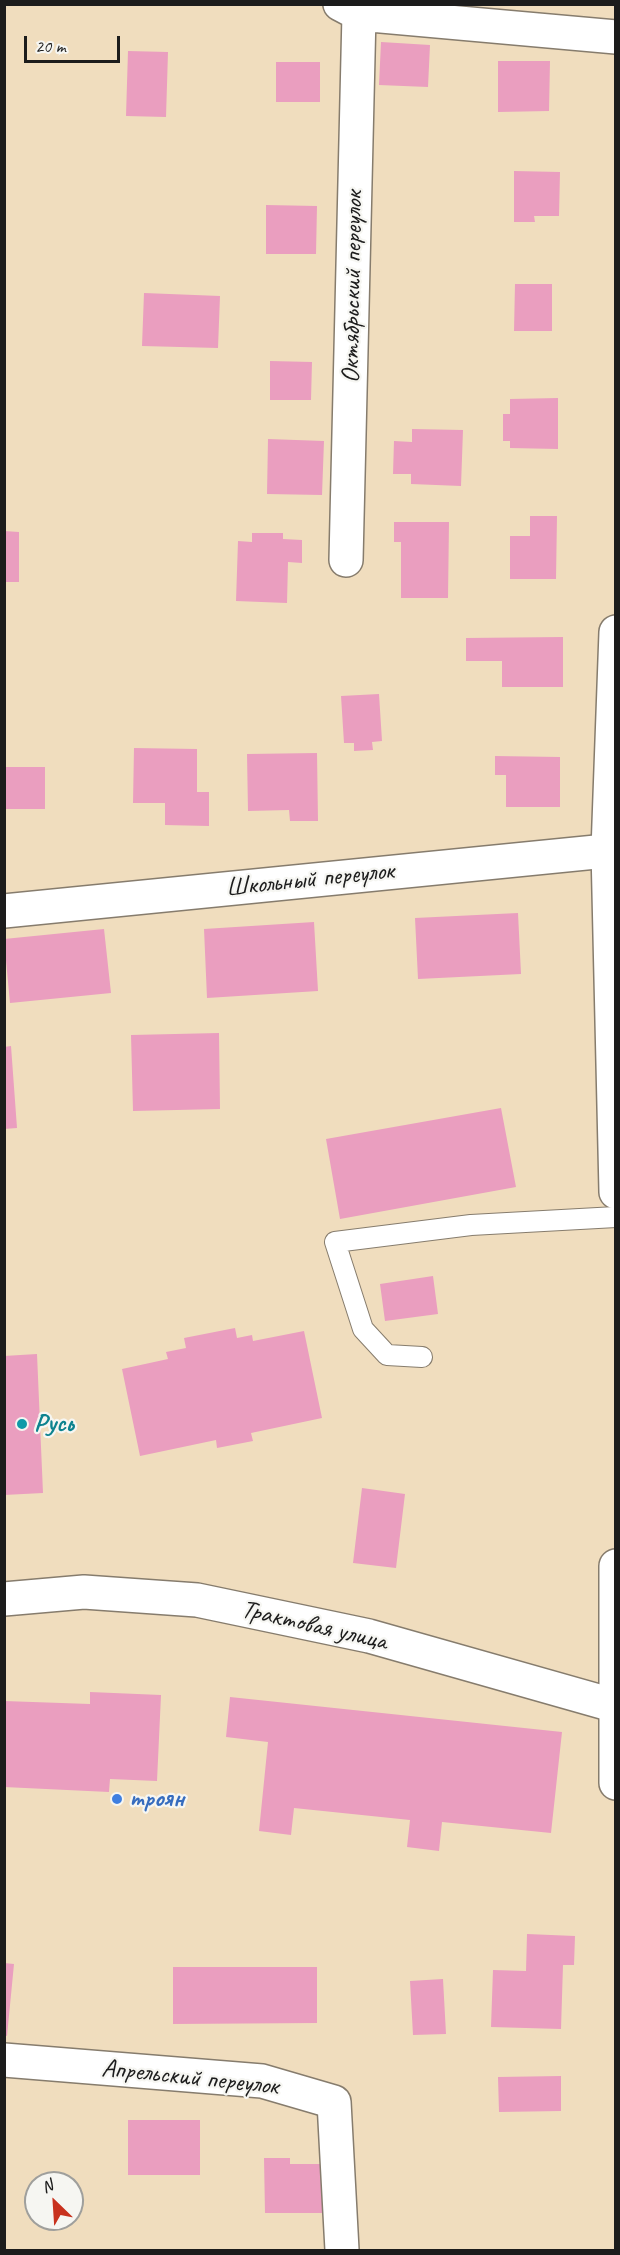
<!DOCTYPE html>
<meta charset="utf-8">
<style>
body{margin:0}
#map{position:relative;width:620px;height:2255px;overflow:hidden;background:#f0ddbe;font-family:Caveat,sans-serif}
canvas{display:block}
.frame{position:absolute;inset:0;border:6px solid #1c1c1c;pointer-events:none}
.north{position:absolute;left:24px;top:2171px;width:60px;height:60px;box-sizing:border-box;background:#f6f6f2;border:2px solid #9f9f9c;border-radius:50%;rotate:335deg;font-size:16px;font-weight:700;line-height:24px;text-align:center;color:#1c1c1c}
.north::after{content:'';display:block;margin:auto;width:21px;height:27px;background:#c8321e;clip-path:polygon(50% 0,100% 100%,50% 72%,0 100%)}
.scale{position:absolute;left:24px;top:36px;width:96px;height:27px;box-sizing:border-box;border:3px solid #1c1c1c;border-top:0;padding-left:8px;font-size:18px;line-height:21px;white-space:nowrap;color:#1c1c1c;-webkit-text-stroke:4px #f6f6f2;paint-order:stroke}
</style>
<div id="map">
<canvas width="620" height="2255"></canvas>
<div class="frame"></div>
<div class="north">N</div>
<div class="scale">20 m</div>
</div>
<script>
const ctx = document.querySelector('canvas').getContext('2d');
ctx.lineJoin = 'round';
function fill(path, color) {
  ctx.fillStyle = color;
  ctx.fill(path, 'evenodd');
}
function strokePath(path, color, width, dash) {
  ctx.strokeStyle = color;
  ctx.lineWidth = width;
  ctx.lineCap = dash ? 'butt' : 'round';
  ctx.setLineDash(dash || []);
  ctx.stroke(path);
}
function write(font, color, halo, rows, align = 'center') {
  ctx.font = font + ' Caveat,sans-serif';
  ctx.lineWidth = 4.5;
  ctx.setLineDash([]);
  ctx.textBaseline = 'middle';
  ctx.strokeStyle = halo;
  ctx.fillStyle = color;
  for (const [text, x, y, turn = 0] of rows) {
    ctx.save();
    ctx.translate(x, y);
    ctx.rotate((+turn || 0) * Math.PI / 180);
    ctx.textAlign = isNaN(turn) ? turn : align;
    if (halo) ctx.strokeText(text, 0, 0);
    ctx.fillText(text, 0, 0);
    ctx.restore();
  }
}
fill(new Path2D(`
 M381,42L430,45L428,87L379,85Z
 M128,51L168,52L166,117L126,116Z
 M498,61H550L549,111L498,112Z
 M276,62H320V102H276Z
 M514,171L560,172L559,216H534L535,222H514Z
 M266,205L317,206L316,254H266Z
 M515,284H552V331H514Z
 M144,293L220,296L218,348L142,346Z
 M270,361L312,362L311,400H270Z
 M558,398V449L510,448V441H503V414H510V399Z
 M412,429L463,430L461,486L411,484V474H393L394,441L412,442Z
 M268,439L324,441L322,495L267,494Z
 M530,516H557L556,579H510V536H530Z
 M394,522H449L448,598H401V542H394Z
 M4,531L19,532V582H4Z
 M252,533H283V539L302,540V563L288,562L287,603L236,601L238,541L252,542Z
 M563,637V687H502V661H466V638Z
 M379,694L382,741L372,742L373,750L354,751V743H344L341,696Z
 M134,748L197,749V792H209V826L165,825V803H133Z
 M317,753L318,821H290L289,810L248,811L247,754Z
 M495,756L560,757V807H506V775H495Z
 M4,767H45V809H4Z
 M518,913L521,974L418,979L415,918Z
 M314,922L318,991L207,998L204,929Z
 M104,929L111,993L10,1003L4,939Z
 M219,1033L220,1109L133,1111L131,1035Z
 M11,1046L17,1128L4,1129V1047Z
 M501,1108L516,1187L340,1219L326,1139Z
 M433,1276L438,1314L385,1321L380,1284Z
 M235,1328L237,1338L252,1335L253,1341L304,1331L322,1418L251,1433L253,1441L217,1448L216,1440L140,1456L122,1369L168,1359L166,1352L186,1348L184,1338Z
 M37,1354L43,1493L4,1495V1356Z
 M362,1488L405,1494L396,1568L353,1563Z
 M90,1692L161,1695L157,1781L110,1779L109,1792L4,1787V1701L90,1704Z
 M230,1697L562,1732L551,1833L442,1822L439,1851L407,1847L410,1820L294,1808L291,1835L259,1831L268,1742L226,1737Z
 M527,1934L575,1936L574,1965H563L561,2029L491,2027L493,1970L526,1971Z
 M4,1963L14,1964L7,2036L4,2035Z
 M173,1967H317V2023L173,2024Z
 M443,1979L446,2034L413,2035L410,1981Z
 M561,2076V2111L499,2112L498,2077Z
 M128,2120H200V2175H128Z
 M264,2158H290V2164H323L324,2213H265Z`), '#ea9ebf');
const lane = new Path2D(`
 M422,1357L387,1355L363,1329L335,1242L471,1225L616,1217`);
const street = new Path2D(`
 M340,4L359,14L616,37
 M346,560L359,14
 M4,911L616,850
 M4,2060L262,2081L334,2102L342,2250`);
const secondary = new Path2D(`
 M616,632L608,850L616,1192
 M616,1566V1783`);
const primary = new Path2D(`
 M4,1599L84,1592L197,1600L369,1636L616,1706`);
strokePath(lane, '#867c6d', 22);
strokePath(street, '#867c6d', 36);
strokePath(secondary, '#867c6d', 36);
strokePath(primary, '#867c6d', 36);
strokePath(lane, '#fff', 20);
strokePath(street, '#fff', 33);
strokePath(secondary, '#fff', 33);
strokePath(primary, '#fff', 33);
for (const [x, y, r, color] of [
 [22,1424,6,"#0f9aa8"],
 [117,1799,6,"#3f7fe0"]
]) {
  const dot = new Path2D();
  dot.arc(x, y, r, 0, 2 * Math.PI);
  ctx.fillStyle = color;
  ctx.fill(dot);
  strokePath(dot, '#f6f6f2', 2);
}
write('26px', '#1c1c1c', '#f6f6f2', [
 ["Октябрьский переулок",353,287,-89],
 ["Школьный переулок",310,880,-6],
 ["Трактовая улица",314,1626,13],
 ["Апрельский переулок",190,2078,6]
]);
write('bold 26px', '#0d838f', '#f6f6f2', [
 ["Русь",34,1424]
], 'left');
write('bold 26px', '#366cbe', '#f6f6f2', [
 ["троян",129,1799]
], 'left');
</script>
